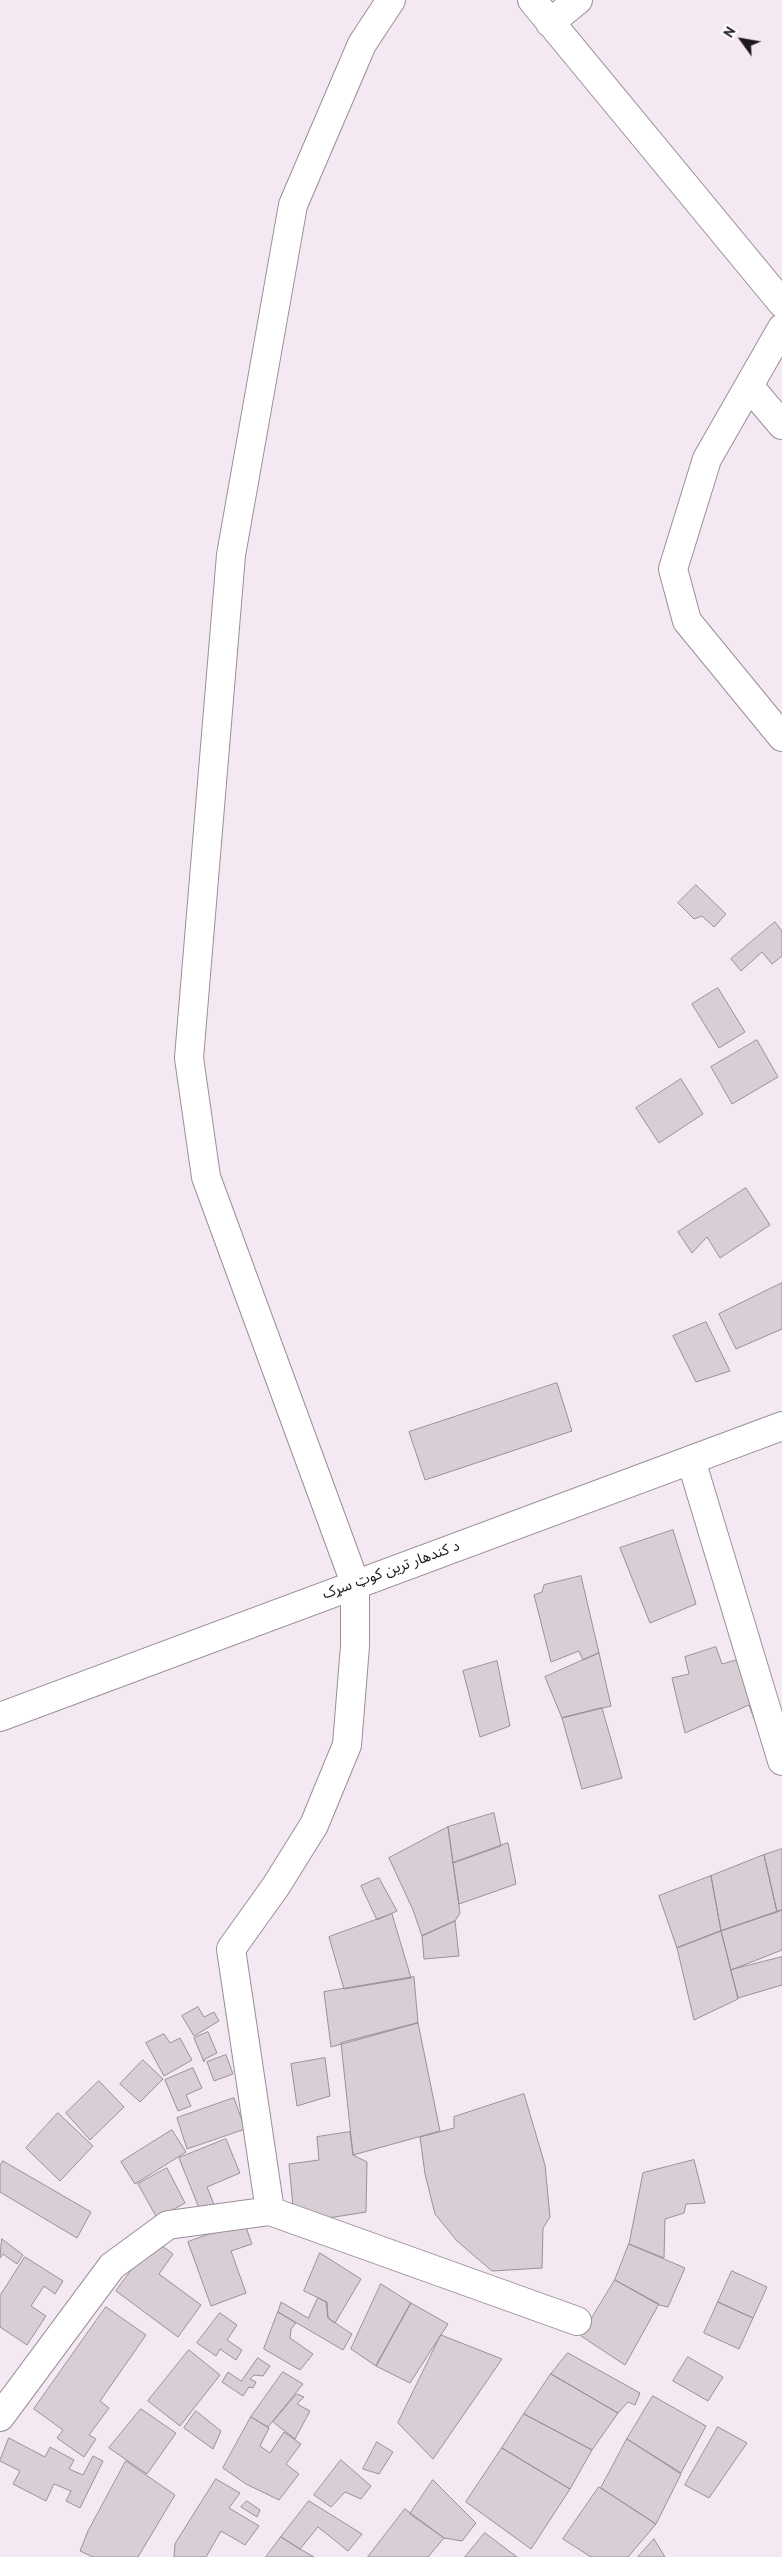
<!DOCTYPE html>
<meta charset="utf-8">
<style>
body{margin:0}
#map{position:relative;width:782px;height:2557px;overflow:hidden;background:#f4e9f2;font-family:"PT Sans",sans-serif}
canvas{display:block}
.north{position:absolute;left:717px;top:15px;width:50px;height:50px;-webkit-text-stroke:4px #fff;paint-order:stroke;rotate:302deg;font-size:14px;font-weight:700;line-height:20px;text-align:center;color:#1d191c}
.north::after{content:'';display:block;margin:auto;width:18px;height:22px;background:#1d191c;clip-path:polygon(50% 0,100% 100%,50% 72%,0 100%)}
</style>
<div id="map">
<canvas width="782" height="2557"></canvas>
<div class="north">N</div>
</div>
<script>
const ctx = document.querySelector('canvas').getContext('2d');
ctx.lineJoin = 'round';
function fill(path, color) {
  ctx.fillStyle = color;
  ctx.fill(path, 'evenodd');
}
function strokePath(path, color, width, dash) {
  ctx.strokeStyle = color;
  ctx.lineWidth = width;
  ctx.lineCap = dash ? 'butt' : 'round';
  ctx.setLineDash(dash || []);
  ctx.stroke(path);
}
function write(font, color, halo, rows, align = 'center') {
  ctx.font = font + ' "PT Sans","Noto Sans Arabic",sans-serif';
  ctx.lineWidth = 5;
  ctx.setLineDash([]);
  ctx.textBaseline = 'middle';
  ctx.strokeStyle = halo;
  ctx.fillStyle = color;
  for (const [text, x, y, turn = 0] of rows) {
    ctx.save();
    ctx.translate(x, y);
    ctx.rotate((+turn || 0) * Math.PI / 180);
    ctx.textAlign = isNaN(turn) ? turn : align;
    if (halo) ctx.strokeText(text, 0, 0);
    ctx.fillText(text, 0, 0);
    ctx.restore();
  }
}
const building = new Path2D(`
 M696,885L726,914L714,927L702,916L694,919L678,903Z
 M775,922L782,931V956L772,964L762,952L741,971L731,959Z
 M718,988L745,1032L719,1048L692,1004Z
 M757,1040L778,1077L732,1104L711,1067Z
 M681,1079L703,1114L659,1143L636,1108Z
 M746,1188L770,1225L720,1258L707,1237L692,1253L678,1232Z
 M782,1283V1329L736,1349L719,1314Z
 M706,1322L730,1371L696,1382L673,1336Z
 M557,1383L572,1431L425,1480L409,1432Z
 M673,1530L696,1604L650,1623L620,1548Z
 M581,1576L599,1653L583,1660L579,1651L551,1662L534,1595L542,1592L544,1585Z
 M716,1647L722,1664L743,1658L768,1716L754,1719L749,1705L685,1733L672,1678L689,1674L685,1657Z
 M599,1653L611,1706L562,1718L545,1677Z
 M497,1661L510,1726L480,1737L463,1671Z
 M602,1708L622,1778L582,1789L562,1718Z
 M494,1813L501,1846L453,1863L448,1827Z
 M448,1827L460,1913L455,1921L422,1936L413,1910L389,1858Z
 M508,1843L516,1884L459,1904L453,1863Z
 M782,1849V1910L777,1912L764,1855Z
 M764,1855L777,1912L721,1931L711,1876Z
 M711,1876L721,1931L677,1948L659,1896Z
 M379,1878L397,1911L377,1920L361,1886Z
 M782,1910V1950L731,1970L721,1931Z
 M392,1914L411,1978L344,1989L329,1937Z
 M455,1921L459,1956L424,1959L422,1936Z
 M721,1931L738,1999L694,2020L677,1948Z
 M782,1957V1985L738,1998L731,1970Z
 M414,1977L418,2023L331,2047L324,1992Z
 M198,2007L204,2017L214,2012L219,2021L194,2036L182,2016Z
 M418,2023L440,2131L353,2155L341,2043Z
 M208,2032L217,2053L205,2059L204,2062L194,2038Z
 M164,2034L170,2043L180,2038L192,2060L164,2076L146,2043Z
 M226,2055L233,2074L214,2081L207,2062Z
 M325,2058L330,2096L297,2106L291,2064Z
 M143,2060L163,2079L140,2102L120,2084Z
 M193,2068L202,2088L186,2095L191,2106L178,2111L165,2080Z
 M99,2081L124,2107L90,2140L66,2113Z
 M524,2094L545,2165L550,2217L543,2228L542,2268L492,2271L457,2241L435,2214L425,2174L420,2137L454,2128V2117Z
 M234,2098L245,2129L187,2149L177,2118Z
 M58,2113L93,2146L60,2181L26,2148Z
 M172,2130L186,2152L135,2184L121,2162Z
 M350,2132L353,2155L367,2162L366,2212L322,2219L294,2217L289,2164L319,2160L317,2137Z
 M226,2139L240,2173L207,2187L215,2207L201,2213L179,2158Z
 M694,2160L705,2203L686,2204L684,2213L665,2219L664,2258L629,2244L643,2173Z
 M3,2161L91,2212L77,2238L0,2192V2166Z
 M167,2168L185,2203L157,2218L138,2184Z
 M244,2222L252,2244L231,2251L246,2293L211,2306L188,2242Z
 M2,2239L23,2255L17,2264L3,2254L0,2258Z
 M154,2240L173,2254L159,2274L201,2305L178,2337L116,2291Z
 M629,2244L685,2268L668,2307L659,2305L615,2280Z
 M320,2253L361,2279L335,2323L328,2318L327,2302L304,2291Z
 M25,2257L63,2281L55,2294L44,2286L31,2306L46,2316L27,2345L0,2327V2296Z
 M732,2271L767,2287L753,2318L718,2302Z
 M615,2280L659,2304L625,2365L581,2336Z
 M381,2284L411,2303L376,2366L351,2349Z
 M318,2298L326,2302L328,2318L352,2334L343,2350L278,2312L281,2302L308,2318Z
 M718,2302L753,2318L739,2349L704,2333Z
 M411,2303L448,2324L410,2383L376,2366Z
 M106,2307L146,2335L100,2401L109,2408L89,2435L96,2439L84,2457L57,2438L63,2430L34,2409Z
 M278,2312L296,2323L291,2329L290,2338L313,2354L300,2370L264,2349Z
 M220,2313L237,2325L227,2340L242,2350L236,2360L220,2349L216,2356L197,2343Z
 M441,2335L502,2359L433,2459L398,2423Z
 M189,2350L220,2375L180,2426L148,2401Z
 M568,2353L640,2393L635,2405L628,2402L618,2413L551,2374Z
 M688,2357L723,2377L708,2401L673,2381Z
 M258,2358L270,2366L263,2376L254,2375L250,2379L256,2382L253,2388L249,2387L243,2396L222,2382L228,2372L241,2381Z
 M283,2372L303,2384L268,2427L251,2417Z
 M551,2374L618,2413L592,2450L524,2414Z
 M297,2394L304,2397L297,2404L310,2411L295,2439L273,2422Z
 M653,2396L706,2426L681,2473L627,2439Z
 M141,2409L176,2433L147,2474L109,2448Z
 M196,2411L221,2431L213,2449L184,2428Z
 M524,2414L592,2450L570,2489L502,2448Z
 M251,2417L269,2428L260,2446L270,2453L284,2432L301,2444L286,2464L299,2474L279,2500L246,2484L223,2468Z
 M718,2427L747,2443L709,2498L685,2485Z
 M9,2438L45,2457L50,2447L74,2460L69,2469L83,2475L93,2456L103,2461L80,2508L66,2501L71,2491L54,2484L46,2501L13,2484L20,2471L0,2461Z
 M627,2439L681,2474L656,2524L601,2488Z
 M377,2442L393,2452L379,2474L363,2469Z
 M502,2448L570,2489L531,2549L466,2502Z
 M341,2460L371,2486L361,2499L345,2492L331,2507L314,2495Z
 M126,2461L175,2495L138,2557H93L80,2551L88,2531Z
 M216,2479L240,2493L229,2508L259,2526L245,2545L221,2531L206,2557H174L175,2544Z
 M433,2480L476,2523L462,2541L444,2538L410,2514Z
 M599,2487L656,2524L628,2557H591L563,2539Z
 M247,2501L260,2510L257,2517L241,2507Z
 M309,2501L362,2534L348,2551L318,2527L300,2549L281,2537Z
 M405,2509L444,2538L428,2557H368Z
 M485,2533L517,2557H465Z
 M281,2537L300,2549L314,2557H266Z
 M654,2539L665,2557H638Z`);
fill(building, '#d8ced6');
strokePath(building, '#999098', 1);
const street = new Path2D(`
 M532,0L782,303
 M550,23L578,0
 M782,328L707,459L673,569L687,621L782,737
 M749,386L782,425
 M691,1460L782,1761
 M355,1583V1646L347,1745L314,1825L276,1886L231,1949L270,2211L577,2321
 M0,2417L112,2266L168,2225L270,2211`);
const secondary = new Path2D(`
 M355,1583L206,1177L189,1058L231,555L293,205L362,44L391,0`);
const primary = new Path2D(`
 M0,1717L782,1426`);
strokePath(street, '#998f97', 30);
strokePath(secondary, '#998f97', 30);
strokePath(primary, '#998f97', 30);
strokePath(street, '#fff', 28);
strokePath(secondary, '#fff', 28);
strokePath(primary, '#fff', 28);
write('15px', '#1d191c', '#fff', [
 ["د کندهار ترين کوټ سړک",391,1570,-20]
]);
</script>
